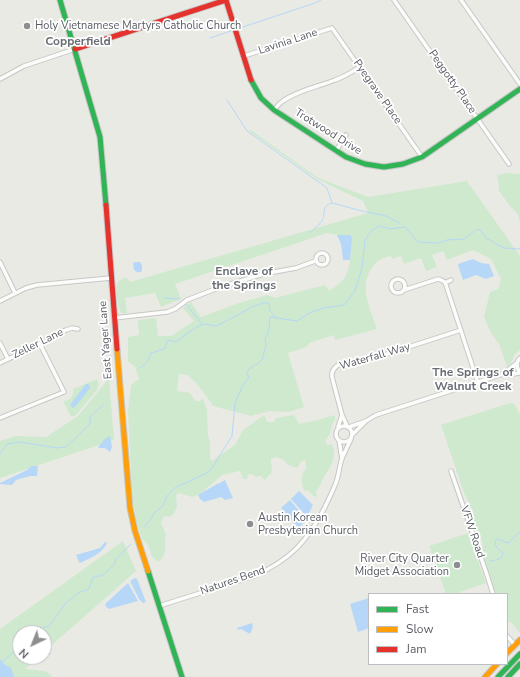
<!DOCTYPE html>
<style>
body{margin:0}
#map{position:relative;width:520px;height:677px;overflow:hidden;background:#eaeae4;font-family:"Nunito Sans",sans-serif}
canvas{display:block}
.legend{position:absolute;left:368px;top:593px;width:140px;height:72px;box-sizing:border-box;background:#fff;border:1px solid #bdbec1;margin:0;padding:5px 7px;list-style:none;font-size:12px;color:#595d63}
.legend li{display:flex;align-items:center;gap:8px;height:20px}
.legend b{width:20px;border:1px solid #bdbec1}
.north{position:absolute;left:12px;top:625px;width:40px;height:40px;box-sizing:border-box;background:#fff;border:1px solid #bdbec1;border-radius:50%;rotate:223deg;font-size:11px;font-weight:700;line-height:16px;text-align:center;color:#595d63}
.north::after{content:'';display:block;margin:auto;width:14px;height:18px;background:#8c8e90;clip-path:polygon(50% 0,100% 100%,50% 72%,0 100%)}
</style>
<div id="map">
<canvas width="520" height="677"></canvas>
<ul class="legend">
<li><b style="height:5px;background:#30b455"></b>Fast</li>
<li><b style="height:5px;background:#ff9f0a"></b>Slow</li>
<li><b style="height:5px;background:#e5322d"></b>Jam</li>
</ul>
<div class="north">N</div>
</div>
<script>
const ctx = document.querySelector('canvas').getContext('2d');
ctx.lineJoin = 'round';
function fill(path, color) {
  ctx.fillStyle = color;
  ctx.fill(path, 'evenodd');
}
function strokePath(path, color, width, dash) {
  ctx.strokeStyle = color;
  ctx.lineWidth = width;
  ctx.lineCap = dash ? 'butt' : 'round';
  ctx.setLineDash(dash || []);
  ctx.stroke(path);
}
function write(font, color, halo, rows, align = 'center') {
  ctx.font = font + ' "Nunito Sans",sans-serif';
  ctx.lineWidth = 3.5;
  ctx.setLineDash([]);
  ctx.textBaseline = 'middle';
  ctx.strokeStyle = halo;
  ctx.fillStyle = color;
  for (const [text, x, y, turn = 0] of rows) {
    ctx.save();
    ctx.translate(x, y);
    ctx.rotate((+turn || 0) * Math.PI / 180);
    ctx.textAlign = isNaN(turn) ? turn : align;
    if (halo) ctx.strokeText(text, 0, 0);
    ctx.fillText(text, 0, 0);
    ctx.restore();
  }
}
fill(new Path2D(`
 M251,130L318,178L368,197L467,181L520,256V350L515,354L511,363L507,367L500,346L490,331L484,317L490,292L498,289L501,279L491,259L473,250L447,260L443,251L432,255L437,267L426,271L421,258L404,264L401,256L392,259L391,256C387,257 383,258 379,260C377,261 375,264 373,266C358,286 370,308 377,329L335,340L334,335L309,343L307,347L288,353L304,407L289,412L270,411L251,416L213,406L198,385L188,375L179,374L177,391L190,393L195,401H200L203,398L207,410L208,436L210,442V457L212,461L235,445L243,430L264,415L267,422H274L276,418L294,415L299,424L318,420L335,415V420L332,425L330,434L326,440V444L328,445L332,444C337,459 331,465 324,477C321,482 320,487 316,491L317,497L313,496L308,490L306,491L304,490C301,483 300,475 306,469V463L305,460L301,462L297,468L288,465L284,460L276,457L271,459L272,472L265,480L261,476L256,477L251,474L248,475L247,479H243L240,471L222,475L200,494L192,497L180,493L176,495L177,506L174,514L169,517L164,516L161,523L166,535C164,542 167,550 163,557C162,559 160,560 158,562L152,557L148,545L142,539L136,520L132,492L128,412L131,385L139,379L135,367L128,361V337L139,335L138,320L156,318L158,336H171L194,321L183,308L191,302L201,317L239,303L267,295L275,298L325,285L329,291C333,288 338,285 342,281C353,269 350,250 350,235H338L327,233L175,284L181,299L161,307L155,293L125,298L127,313H121C118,304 110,277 127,278L130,282L368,213L363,201L317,179L249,131Z
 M508,173L520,174V223L518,214L510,206L499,191L498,180L497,175Z
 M109,378L114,440L0,478V441L15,436L46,437L78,416Z
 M97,379L99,384L97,390L75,416H72L70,415L63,401C71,401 74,396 73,389Z
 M510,403L514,404L520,414V633L511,622H507V594H495L483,554L482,540L474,528L473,511L464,493L441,425Z
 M468,533L486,583L454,594H446L429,546Z
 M123,541L136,571L44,652V633H20V657H38L25,669L45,671L53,677H0V629Z`), '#cfe9ce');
fill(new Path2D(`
 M338,235H350L352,238L350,260H343C342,252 342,242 337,236Z
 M473,259L481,263L489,264L494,276L486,279L476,275L463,280L458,265V264Z
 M136,262H140L141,264L142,265V270L141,272H137L134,270L133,263Z
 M86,384H88L90,387V388L75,407L73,408L70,405Z
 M110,436L112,447L110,452L105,448H99L98,447L106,438Z
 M31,466H38L37,476H30L16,480L12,485L0,484V483L27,470Z
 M225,480L233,498L225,500L221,497L204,502L200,499L198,495L217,484L220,483Z
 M299,491L313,505L307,517L291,499Z
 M290,500L306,519L299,528L288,517L281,508Z
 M105,542L107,543C102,554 90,558 80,563L79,562L76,555L100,548Z
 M135,578L137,579L146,602L143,603L139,599L130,581Z
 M128,583L138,601L109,609L106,607L105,604Z
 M369,598V628L358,632L350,604Z
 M252,623L253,627L250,634L241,629L238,630L237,628Z
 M0,659L4,664L11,668L14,677H0Z`), '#b6d7f7');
strokePath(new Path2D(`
 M240,28L315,3L321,0
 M210,38L231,31
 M227,100L247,131L327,188L332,203
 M311,232C314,229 318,226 321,222C327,215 320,206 332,203L362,211L386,216L399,223
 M164,298L179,299
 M186,304L202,324
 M140,368C146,364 149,360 151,353L164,349L168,340L176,342L189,332L203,324L217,326L254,306L263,303H269L270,311L275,317
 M0,454L7,444L20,442L57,448L66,447L90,424V417L103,405
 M144,527L150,520L155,512L163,506L167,496L176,487L192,480L205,474L210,471L232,436L235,403L243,385L249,377L247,373L250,368L259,363L262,360L266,346L265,340L269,329L270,317L297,321L311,312L324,308L344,305L355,291L362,268L365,240L372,230L380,226L390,229L405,227L418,242L438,243L447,240L464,239L477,229L480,230L486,238L504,248L520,249
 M490,561C496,560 502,560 503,553C499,549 493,546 496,540L498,539L507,543H509L513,538L520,532
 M34,633L39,629L49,626L65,604L78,593L89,589L93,577L95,576H101L104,574L115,564L116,559L131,544
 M0,664L20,646`), '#b6d7f7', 1);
const street = new Path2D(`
 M394,0L509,164
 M461,0L520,84
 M244,56L332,28L422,157
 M0,79L24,66L75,49
 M274,110C277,107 279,103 283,101C298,90 318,87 335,80C344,77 352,72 360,67
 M336,151L346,135
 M316 259a6 6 0 1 1 12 0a6 6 0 1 1-12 0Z
 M0,262L15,293
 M391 286a7 7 0 1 1 14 0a7 7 0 1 1-14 0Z
 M445,283L451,280
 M404,290L438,279L441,280L445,282L478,383
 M0,301L26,288L37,285L111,278
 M114,318L167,312L175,309L187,300L218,288L263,274L296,268L315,261
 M0,343L8,359
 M520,358C516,362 516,368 520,372
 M0,363L40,344L66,330L72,328L78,329
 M503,374L517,363
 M0,418L64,392L40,344
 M336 434a8 8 0 1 1 16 0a8 8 0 1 1-16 0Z
 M347,426L342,415L332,377C331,372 334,368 338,365L378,357L461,330
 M338,427L342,415
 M349,427L366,421L376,415L503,374L507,375L520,373
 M352,435L366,421
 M339,440L342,459
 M451,471L486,572L493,594
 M159,606L254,576C290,560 307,542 325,507C328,500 332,493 335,485C339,476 339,467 342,458C345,452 348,445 351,439
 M507,636L515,645`);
const fast = new Path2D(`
 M60,0L100,137L106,205
 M251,80L261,98L274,110L346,157L365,164L384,167L403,164L422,157L520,89
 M148,571L182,677
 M498,677L520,654
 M508,677L520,664`);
const slow = new Path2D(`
 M117,349L130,508L135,531L148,571
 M507,653L520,640
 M485,677L497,664`);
const jam = new Path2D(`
 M75,49L226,0L251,80
 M106,205L117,349`);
strokePath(street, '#c6c8c6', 5.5);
strokePath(fast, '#c6c7c6', 7);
strokePath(slow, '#c6c7c6', 7);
strokePath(jam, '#c6c7c6', 7);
strokePath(street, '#fcfcfb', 3.5);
strokePath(fast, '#30b455', 5);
strokePath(slow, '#ff9f0a', 5);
strokePath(jam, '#e5322d', 5);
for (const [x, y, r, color] of [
 [27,26,4,"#8c8e90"],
 [250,524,4,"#8c8e90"],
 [457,565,4,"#8c8e90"]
]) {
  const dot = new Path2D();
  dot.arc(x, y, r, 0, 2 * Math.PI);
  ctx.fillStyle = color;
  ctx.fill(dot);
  strokePath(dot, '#fff', 1.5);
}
write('11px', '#595d63', '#fff', [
 ["Holy Vietnamese Martyrs Catholic Church",35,26],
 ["Austin Korean",258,518],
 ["Presbyterian Church",258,531],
 ["River City Quarter",449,559,"right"],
 ["Midget Association",449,572,"right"]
], 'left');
write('11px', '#595d63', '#fff', [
 ["Lavinia Lane",288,42,-18],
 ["Peggotty Place",452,82,55],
 ["Pyegrave Place",377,92,55],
 ["Trotwood Drive",328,132,32],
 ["East Yager Lane",106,340,-94],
 ["Zeller Lane",38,344,-26],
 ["Waterfall Way",375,357,-16],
 ["VFW Road",472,532,71],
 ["Natures Bend",233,581,-19]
]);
write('bold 12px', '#6a6f75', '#fff', [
 ["Copperfield",78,42],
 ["Enclave of",244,272],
 ["the Springs",244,286],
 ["The Springs of",473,373],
 ["Walnut Creek",473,387]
]);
</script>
